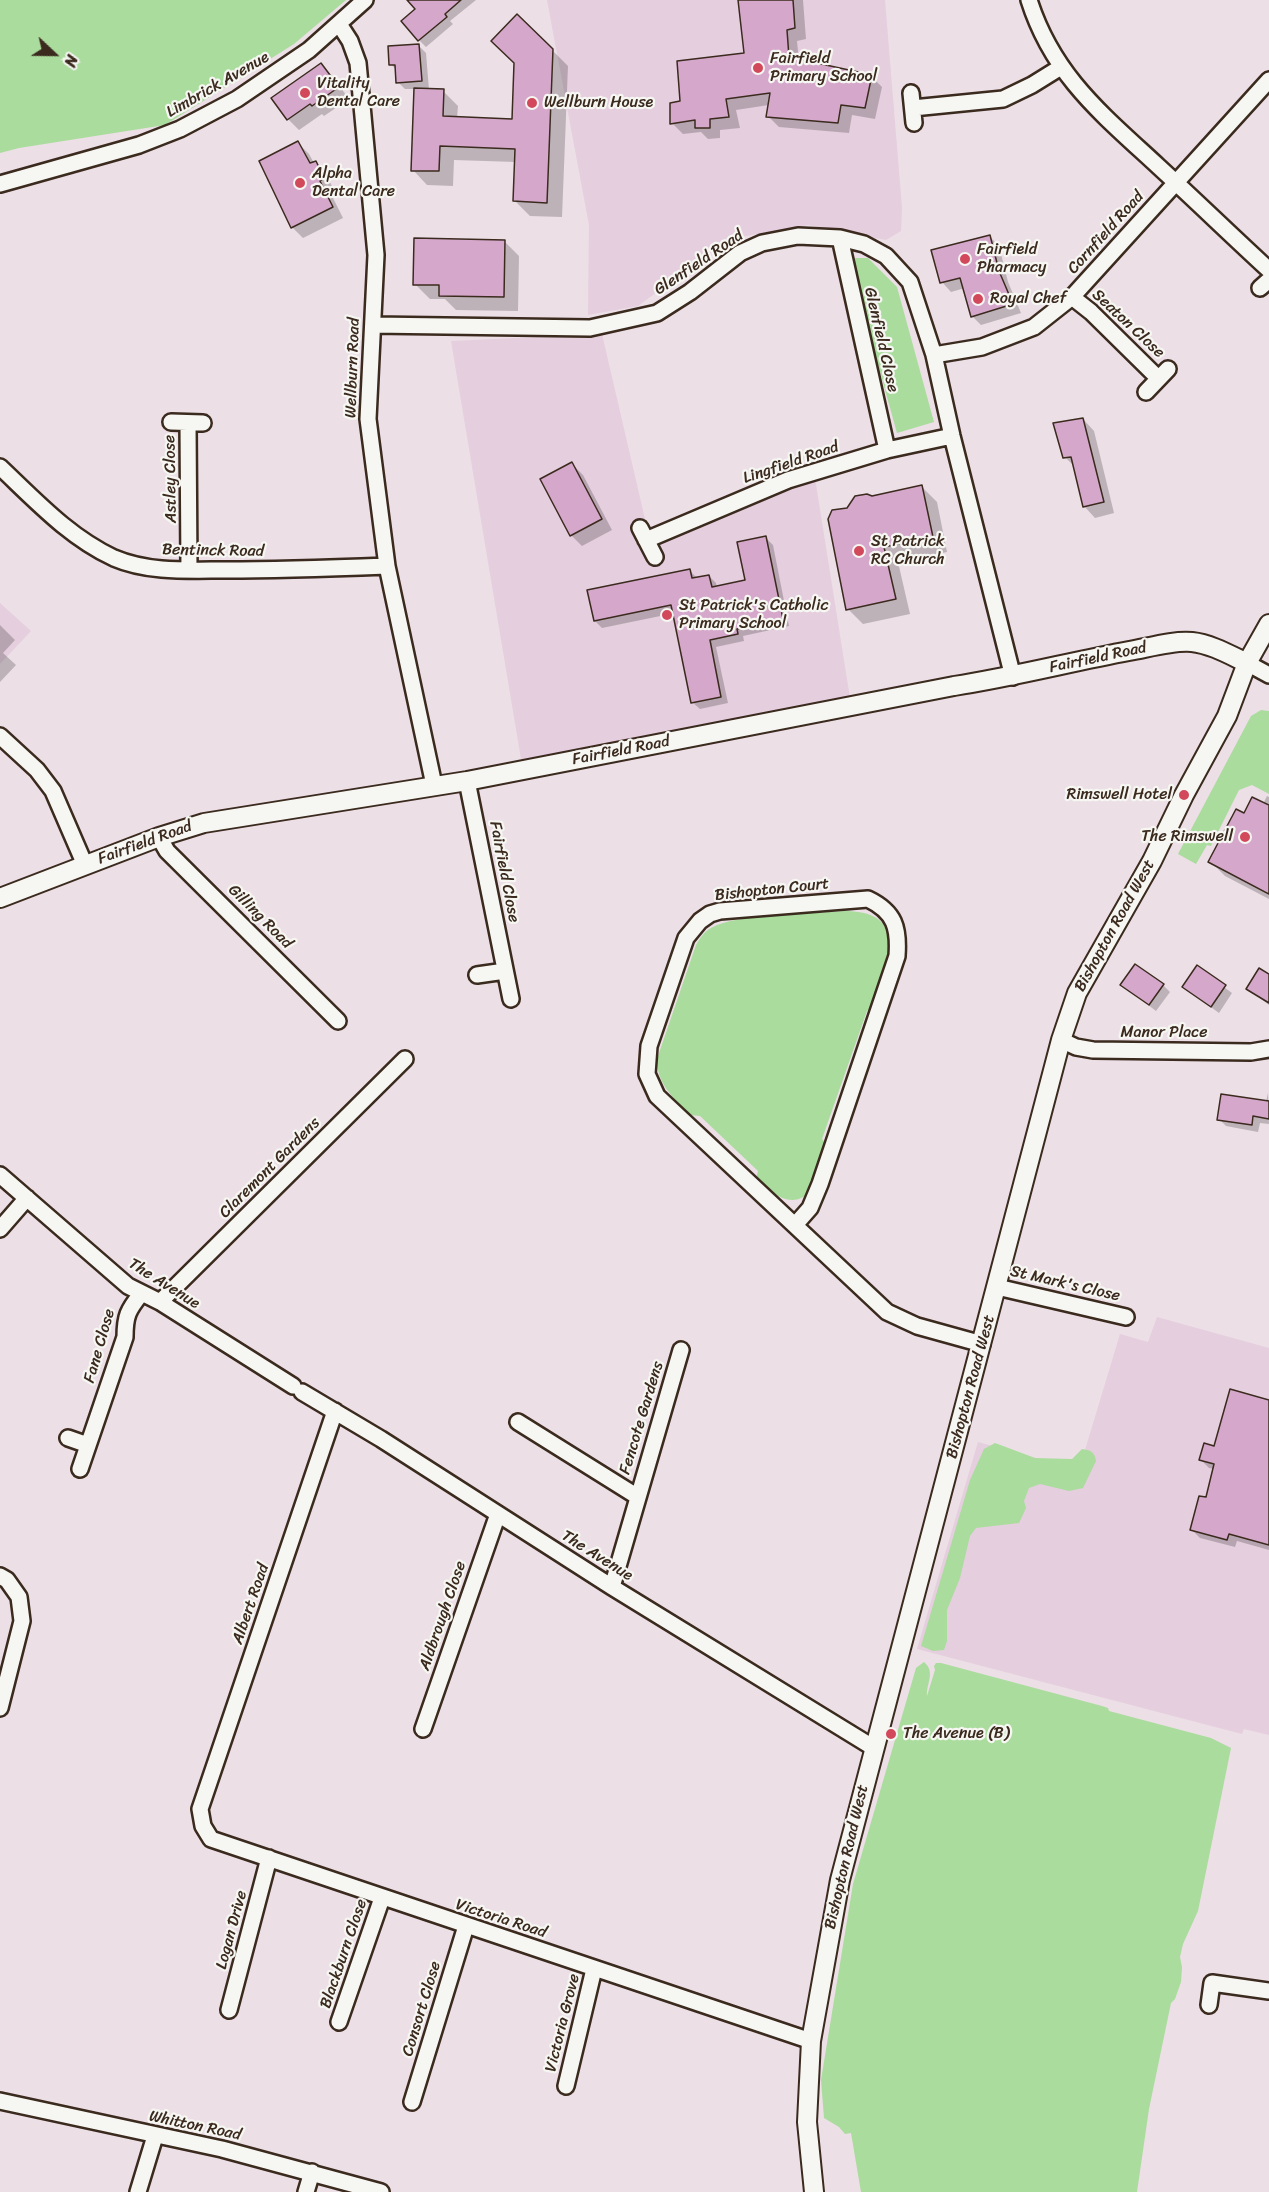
<!DOCTYPE html>
<style>
body{margin:0}
#map{position:relative;width:1269px;height:2192px;overflow:hidden;background:#ecdfe6;font-family:Sriracha,sans-serif}
canvas{display:block}
.north{position:absolute;left:24px;top:24px;width:60px;height:60px;-webkit-text-stroke:4px #f6f6f2;paint-order:stroke;rotate:112deg;font-size:16px;font-weight:700;line-height:24px;text-align:center;color:#3b2a1e}
.north::after{content:'';display:block;margin:auto;width:21px;height:27px;background:#3b2a1e;clip-path:polygon(50% 0,100% 100%,50% 72%,0 100%)}
</style>
<div id="map">
<canvas width="1269" height="2192"></canvas>
<div class="north">N</div>
</div>
<script>
const ctx = document.querySelector('canvas').getContext('2d');
ctx.lineJoin = 'round';
function fill(path, color) {
  ctx.fillStyle = color;
  ctx.fill(path, 'evenodd');
}
function strokePath(path, color, width, dash) {
  ctx.strokeStyle = color;
  ctx.lineWidth = width;
  ctx.lineCap = dash ? 'butt' : 'round';
  ctx.setLineDash(dash || []);
  ctx.stroke(path);
}
function write(font, color, halo, rows, align = 'center') {
  ctx.font = font + ' Sriracha,sans-serif';
  ctx.lineWidth = 4.5;
  ctx.setLineDash([]);
  ctx.textBaseline = 'middle';
  ctx.strokeStyle = halo;
  ctx.fillStyle = color;
  for (const [text, x, y, turn = 0] of rows) {
    ctx.save();
    ctx.translate(x, y);
    ctx.rotate((+turn || 0) * Math.PI / 180);
    ctx.textAlign = isNaN(turn) ? turn : align;
    if (halo) ctx.strokeText(text, 0, 0);
    ctx.fillText(text, 0, 0);
    ctx.restore();
  }
}
fill(new Path2D(`
 M547,0H885L902,208L901,231L886,240L808,225L729,239L638,306L588,315L589,225Z
 M602,334L648,532L815,478L850,698L522,765L451,341Z
 M0,603L31,631L0,664Z
 M1157,1317L1269,1348V1735L1244,1729L1242,1734L917,1649L978,1442L1079,1470L1120,1334L1148,1342Z`), '#e5cede');
fill(new Path2D(`
 M0,0H346L294,44L165,125L19,148L0,153Z
 M855,258H868L897,287L934,422L897,433L851,267Z
 M1261,710L1269,711V794L1252,785L1239,790L1211,846L1207,845L1196,864L1178,854L1251,716Z
 M844,911C870,911 894,919 888,951C887,957 884,963 884,969C884,984 880,1002 867,1011L822,1139L827,1145L811,1191C792,1211 771,1193 756,1179L758,1171L700,1116L690,1115C674,1098 654,1082 658,1056L696,945C700,938 704,932 711,928C738,913 811,914 844,911Z
 M995,1443L1035,1458L1072,1459L1082,1449C1090,1450 1095,1452 1096,1461L1083,1488L1069,1491L1040,1484L1029,1488L1024,1501L1026,1508L1019,1523L976,1528L970,1536L960,1578L947,1610V1641L944,1650L933,1651L921,1646L970,1480L984,1449Z
 M924,1662C936,1672 926,1684 927,1696L935,1670L934,1666L936,1663H941L1102,1706L1108,1708L1109,1711L1211,1738L1231,1748L1198,1911L1183,1944L1180,1957L1182,1967L1181,1982L1175,1999L1171,2003L1149,2109L1137,2192H861L851,2133L845,2134L839,2127L824,2118L821,2080L853,1884L916,1668Z`), '#aadc9d');
fill(new Path2D(`
 M420,0H476L450,21L453,24L426,47L419,40L417,10Z
 M740,0H803L806,39L797,41L799,61L871,76L882,87L875,119L852,115L849,133L779,127L768,116L769,105L736,110L740,128L720,130V138L708,139L701,132L683,134L672,123L681,102L745,54Z
 M419,46L426,53L429,90L443,91L458,106L457,118L514,120L552,50L568,66L562,217L530,216L515,201L516,162L454,160L453,186L427,185L413,170L416,89H405L398,82L397,71L391,64Z
 M321,65L332,76L349,99L324,116L322,114L299,130L288,119L273,99Z
 M298,143L309,154L314,163L326,174L334,190L330,192L343,218L303,238L292,227Z
 M989,236L999,246L1008,282L1021,313L981,325L972,316L965,288L951,292L942,282Z
 M505,242L519,256L518,311L456,310L445,299H430L415,284Z
 M1083,419L1094,431L1114,513L1095,518L1084,506L1074,466L1065,457Z
 M572,464L583,475L612,530L582,546L571,535Z
 M922,487L937,502L947,552L898,562L910,614L863,624L848,609L847,510L871,497Z
 M766,538L773,545L789,626L743,636L744,641L716,647L728,703L700,709L692,702L675,613L602,628L595,621L689,570L697,578L709,576L716,583L717,588L747,582Z
 M0,625L15,640L3,653L16,665L0,682Z
 M1267,796L1269,797V899L1225,876L1210,861L1244,815L1263,804Z
 M1198,968L1232,993L1219,1013L1184,987Z
 M1269,976V1005L1248,989Z
 M1122,985H1163L1170,992L1156,1011Z
 M1268,1093L1269,1124L1260,1123L1258,1132L1226,1126L1219,1119L1266,1102Z
 M1269,1401V1550L1237,1541L1235,1547L1200,1538L1192,1530L1207,1499L1215,1469L1209,1468L1201,1460Z`), '#0003');
const building = new Path2D(`
 M407,0H461L445,14L447,17L418,41L401,21L415,9Z
 M738,0H793L795,28L787,30L789,57L872,75L865,108L841,105L838,123L766,117L770,93L726,99L729,117L710,119V128H695V120L670,124V103L680,101L677,61L744,53Z
 M517,14L553,49L547,203L513,201L515,149L440,146L439,171H411L414,88L444,89L443,116L512,119L514,63L491,41Z
 M419,44L422,81L396,83L395,65H389L388,46Z
 M321,63L339,87L312,106L310,104L287,120L271,98Z
 M298,141L310,163L316,161L324,178L320,181L333,207L291,228L259,161Z
 M990,235L999,271L1013,304L971,317L960,278L940,283L931,250Z
 M414,238L505,240L504,297L439,296V285H413Z
 M1083,418L1104,502L1083,507L1071,457L1063,458L1053,423Z
 M572,462L602,519L570,536L540,479Z
 M922,485L933,537L884,547L896,599L846,610L828,519L832,510L847,508L855,496L867,494L872,496Z
 M766,536L783,619L737,629L738,634L710,640L721,697L691,703L671,605L594,621L587,590L690,569L692,578L709,575L712,587L745,580L737,542Z
 M1252,797L1269,805V894L1208,862L1236,809L1244,813Z
 M1135,964L1164,984L1149,1005L1120,985Z
 M1197,965L1226,985L1211,1007L1182,987Z
 M1259,968L1269,974V1003L1246,989Z
 M1221,1094L1269,1101V1119L1253,1116L1252,1125L1217,1120Z
 M1230,1389L1269,1400V1545L1229,1534L1227,1540L1190,1530L1199,1496L1206,1497L1214,1464L1199,1460L1204,1443L1214,1446Z`);
fill(building, '#d5a8cb');
strokePath(building, '#3b2a1e', 1.5);
const minor = new Path2D(`
 M1029,0C1053,76 1103,115 1159,167C1196,201 1232,236 1269,270
 M339,24L350,41L358,63L376,255L368,419L387,566L434,785
 M911,93L914,123
 M913,108L1003,99L1032,85L1061,67
 M0,184L139,145L180,129L237,99L309,50L365,0
 M840,238L887,450
 M1260,288L1269,280
 M1072,297L1091,312L1158,378
 M373,325L590,328L657,313L690,292L740,253L762,243L798,236L840,238L864,244L886,256L910,282L934,355L952,436L1013,677
 M934,355L982,347L1034,327L1072,297L1269,80
 M1146,392L1168,369
 M171,422L203,423
 M188,423L189,570
 M0,467C36,501 69,537 114,558C149,573 190,570 227,570C280,570 334,568 387,566
 M640,528L655,557
 M646,540L788,480L887,450L952,436
 M1247,663L1269,675
 M0,736L37,770L53,791L85,865
 M467,781L511,999
 M159,837L167,851L338,1021
 M477,975L505,971
 M1061,1040L1076,1047L1093,1050L1251,1052L1269,1049
 M0,1175L128,1286L160,1302L293,1386
 M795,1225L810,1208L820,1184L897,956C899,928 895,912 868,899L720,911L710,914L700,921L686,938L649,1046L647,1074L657,1096L887,1312L917,1326L982,1344
 M0,1229L27,1198
 M997,1287L1126,1317
 M160,1302L405,1059
 M302,1392L381,1439L612,1587L874,1748
 M335,1411L200,1809L203,1826L211,1839L811,2041
 M518,1422L638,1497
 M68,1438L88,1445
 M80,1469L125,1337C125,1316 128,1310 141,1294
 M0,1576L7,1580L19,1597L22,1621L0,1708
 M612,1587L681,1350
 M423,1729L498,1514
 M1209,2005L1212,1983L1269,1991
 M229,2010L269,1858
 M339,2022L382,1898
 M566,2086L594,1969
 M0,2101L222,2149L381,2192
 M412,2102L466,1926
 M138,2192L155,2136
 M306,2192L312,2172`);
const tertiary = new Path2D(`
 M0,898L159,837L204,823L467,781L954,686C1013,677 1070,662 1129,651C1147,648 1174,640 1192,642C1211,644 1230,655 1247,663
 M814,2192L807,2122L811,2041L840,1880L1061,1040L1077,993L1152,861L1184,795L1227,716L1247,663L1269,624`);
strokePath(minor, '#3b2a1e', 20);
strokePath(tertiary, '#3b2a1e', 22);
strokePath(minor, '#f6f6f2', 15);
strokePath(tertiary, '#f6f6f2', 18);
for (const [x, y, r, color] of [
 [758,68,6,"#d1495b"],
 [305,93,6,"#d1495b"],
 [532,103,6,"#d1495b"],
 [300,183,6,"#d1495b"],
 [965,259,6,"#d1495b"],
 [978,299,6,"#d1495b"],
 [859,551,6,"#d1495b"],
 [667,615,6,"#d1495b"],
 [1184,795,6,"#d1495b"],
 [1245,837,6,"#d1495b"],
 [891,1734,6,"#d1495b"]
]) {
  const dot = new Path2D();
  dot.arc(x, y, r, 0, 2 * Math.PI);
  ctx.fillStyle = color;
  ctx.fill(dot);
  strokePath(dot, '#f6f6f2', 2);
}
write('16px', '#3b2a1e', '#f6f6f2', [
 ["Fairfield",770,59],
 ["Primary School",770,77],
 ["Vitality",317,84],
 ["Dental Care",317,102],
 ["Wellburn House",544,103],
 ["Alpha",312,174],
 ["Dental Care",312,192],
 ["Fairfield",977,250],
 ["Pharmacy",977,268],
 ["Royal Chef",990,299],
 ["St Patrick",871,542],
 ["RC Church",871,560],
 ["St Patrick's Catholic",679,606],
 ["Primary School",679,624],
 ["Rimswell Hotel",1172,795,"right"],
 ["The Rimswell",1233,837,"right"],
 ["The Avenue (B)",903,1734]
], 'left');
write('16px', '#3b2a1e', '#f6f6f2', [
 ["Limbrick Avenue",218,85,-30],
 ["Cornfield Road",1106,233,-48],
 ["Glenfield Road",699,263,-34],
 ["Seaton Close",1128,324,43],
 ["Glenfield Close",881,340,77],
 ["Wellburn Road",353,368,-88],
 ["Lingfield Road",791,463,-19],
 ["Astley Close",171,479,-91],
 ["Bentinck Road",213,551,1],
 ["Fairfield Road",1098,658,-12],
 ["Fairfield Road",621,751,-11],
 ["Fairfield Road",145,843,-20],
 ["Fairfield Close",504,872,79],
 ["Bishopton Court",772,890,-6],
 ["Gilling Road",260,917,45],
 ["Bishopton Road West",1115,926,-61],
 ["Manor Place",1164,1033],
 ["Claremont Gardens",270,1168,-45],
 ["The Avenue",164,1284,32],
 ["St Mark's Close",1065,1284,13],
 ["Fane Close",100,1346,-74],
 ["Bishopton Road West",971,1387,-75],
 ["Fencote Gardens",642,1418,-73],
 ["The Avenue",597,1556,32],
 ["Albert Road",251,1604,-71],
 ["Aldbrough Close",443,1616,-71],
 ["Bishopton Road West",847,1857,-77],
 ["Victoria Road",501,1919,18],
 ["Logan Drive",232,1930,-75],
 ["Blackburn Close",344,1954,-71],
 ["Consort Close",422,2009,-73],
 ["Victoria Grove",563,2023,-76],
 ["Whitton Road",195,2126,12]
]);
</script>
